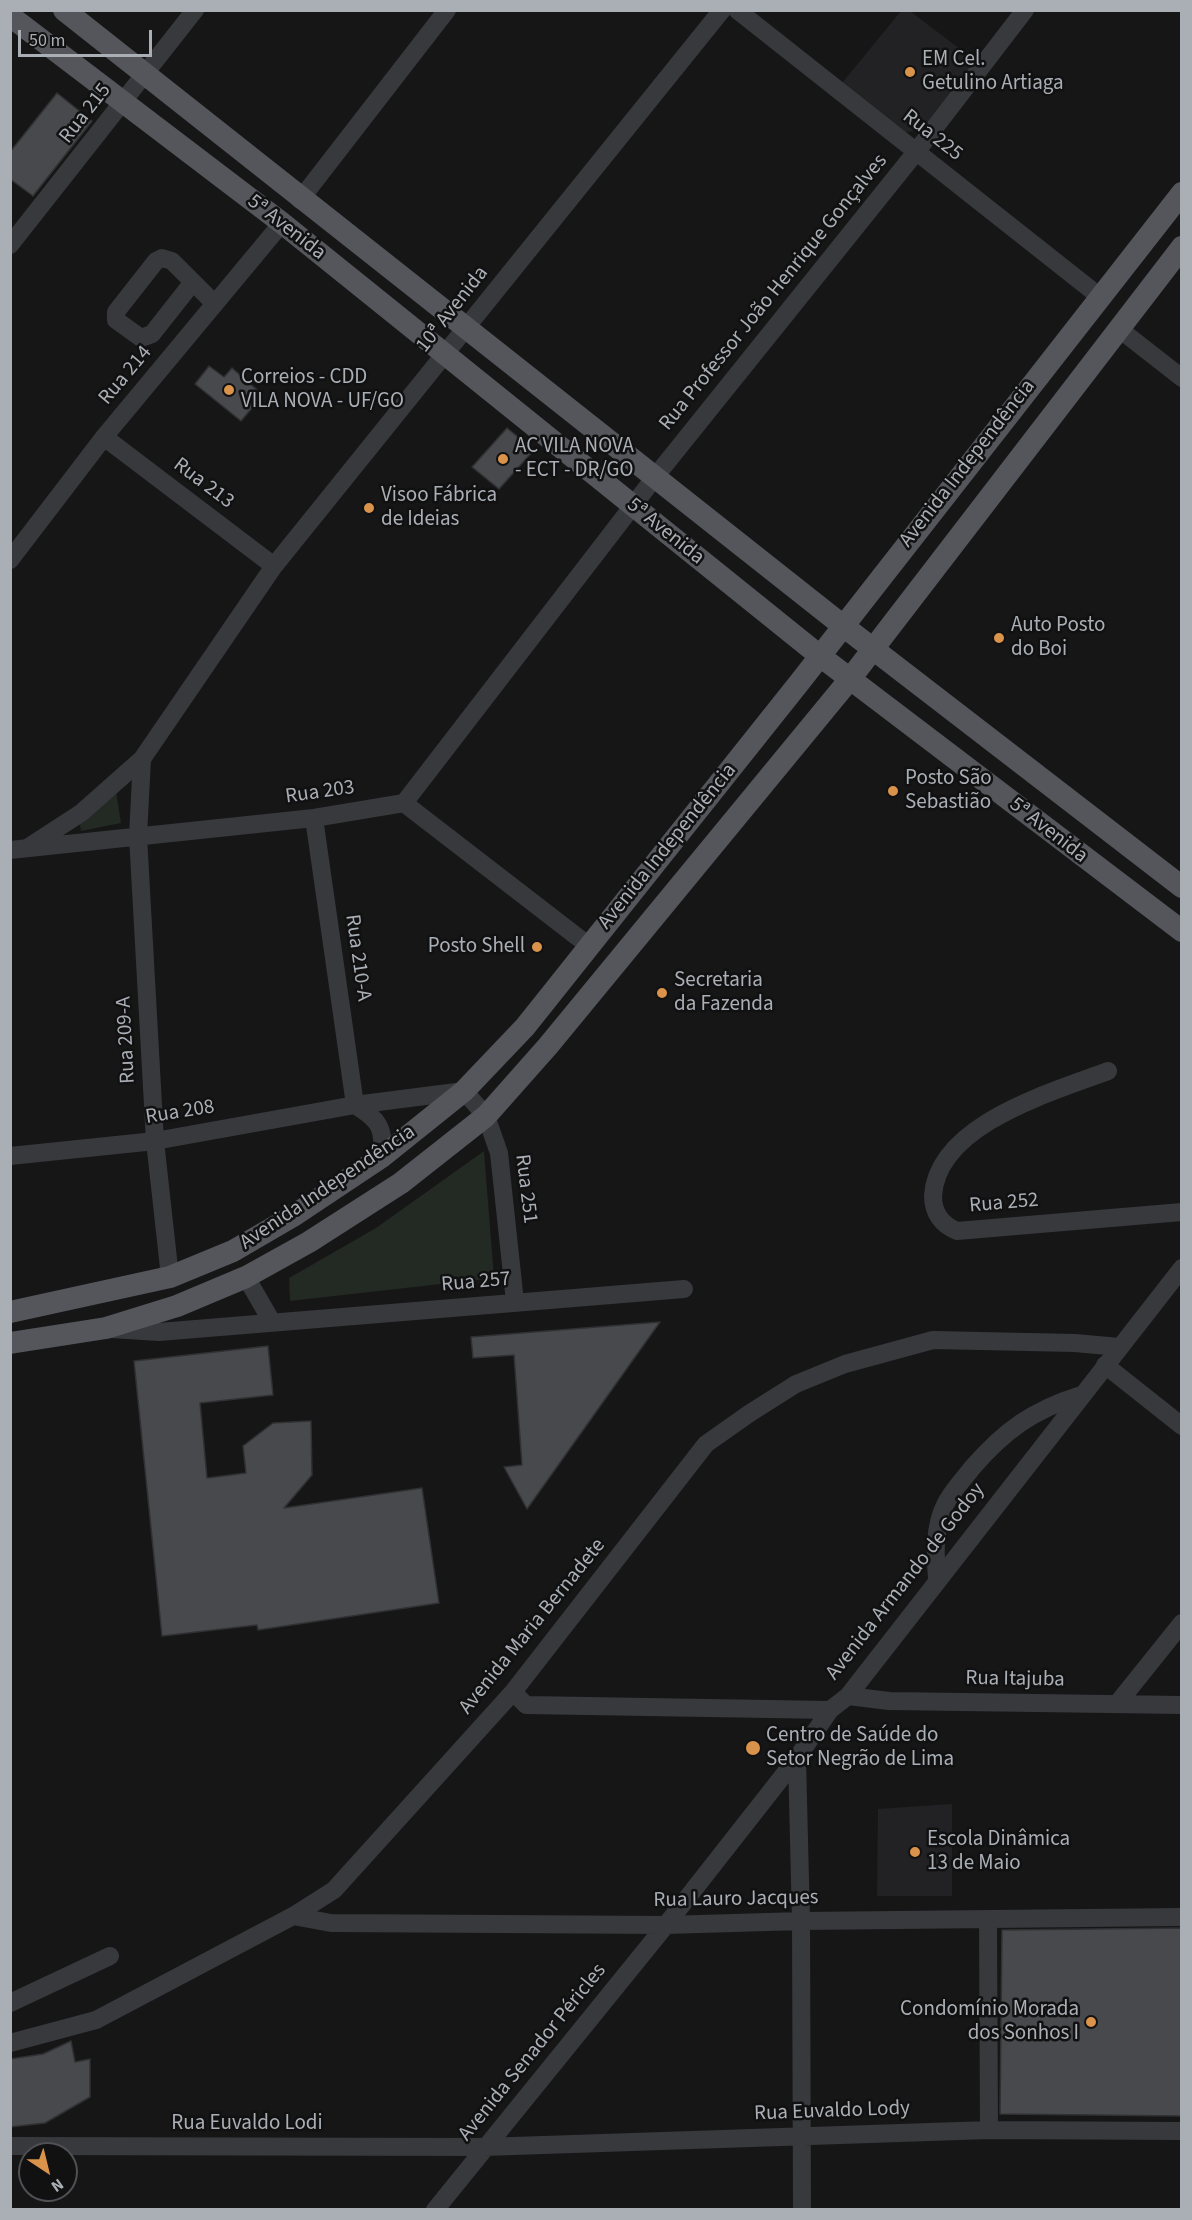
<!DOCTYPE html>
<meta charset="utf-8">
<style>
body{margin:0}
#map{position:relative;width:1192px;height:2220px;overflow:hidden;background:#161617;font-family:"Source Sans 3",sans-serif}
canvas{display:block}
.frame{position:absolute;inset:0;border:12px solid #aaafb6;pointer-events:none}
.north{position:absolute;left:18px;top:2142px;width:60px;height:60px;box-sizing:border-box;background:#111112;border:2px solid #4e5054;border-radius:50%;rotate:145deg;font-size:16px;font-weight:700;line-height:24px;text-align:center;color:#aaafb6}
.north::after{content:'';display:block;margin:auto;width:21px;height:27px;background:#da934b;clip-path:polygon(50% 0,100% 100%,50% 72%,0 100%)}
.scale{position:absolute;left:18px;top:30px;width:134px;height:27px;box-sizing:border-box;border:3px solid #aaafb6;border-top:0;padding-left:8px;font-size:18px;line-height:21px;white-space:nowrap;color:#aaafb6;-webkit-text-stroke:4px #111112;paint-order:stroke}
</style>
<div id="map">
<canvas width="1192" height="2220"></canvas>
<div class="frame"></div>
<div class="north">N</div>
<div class="scale">50 m</div>
</div>
<script>
const ctx = document.querySelector('canvas').getContext('2d');
ctx.lineJoin = 'round';
function fill(path, color) {
  ctx.fillStyle = color;
  ctx.fill(path, 'evenodd');
}
function strokePath(path, color, width, dash) {
  ctx.strokeStyle = color;
  ctx.lineWidth = width;
  ctx.lineCap = dash ? 'butt' : 'round';
  ctx.setLineDash(dash || []);
  ctx.stroke(path);
}
function write(font, color, halo, rows, align = 'center') {
  ctx.font = font + ' "Source Sans 3",sans-serif';
  ctx.lineWidth = 5;
  ctx.setLineDash([]);
  ctx.textBaseline = 'middle';
  ctx.strokeStyle = halo;
  ctx.fillStyle = color;
  for (const [text, x, y, turn = 0] of rows) {
    ctx.save();
    ctx.translate(x, y);
    ctx.rotate((+turn || 0) * Math.PI / 180);
    ctx.textAlign = isNaN(turn) ? turn : align;
    if (halo) ctx.strokeText(text, 0, 0);
    ctx.fillText(text, 0, 0);
    ctx.restore();
  }
}
fill(new Path2D(`
 M901,11H910L977,62L924,130L905,132L842,83Z
 M952,1804V1896H877L878,1809Z`), '#222224');
fill(new Path2D(`
 M116,791L121,823L81,831L79,819Z
 M484,1151L494,1278L290,1301L289,1278L376,1228Z`), '#232923');
const building = new Path2D(`
 M57,93L92,121L33,196L10,179V152Z
 M209,366L224,377L232,368L263,395L241,421L195,384Z
 M507,428L534,450L499,489L472,467Z
 M660,1322L527,1509L504,1467L522,1465L514,1355L473,1358L471,1337Z
 M268,1346L273,1395L200,1403L207,1478L246,1473L243,1446L273,1423L311,1421L312,1475L284,1508L422,1488L439,1603L258,1630L257,1625L162,1636L134,1361Z
 M1182,1928V2116L1000,2114L1002,1930Z
 M71,2041L75,2062L90,2059V2097L45,2123L10,2127V2059L43,2054Z`);
fill(building, '#48494c');
strokePath(building, '#303133', 1.5);
strokePath(new Path2D(`
 M737,10L1099,296
 M300,200L447,10
 M10,245L195,10
 M193,282L152,334L141,338L116,320V312L156,261L162,258L172,261L215,304
 M1118,328L1182,378
 M104,437L274,566
 M10,560L104,437L282,223
 M142,759L138,836L155,1141L170,1277
 M404,803L655,477L916,152L1025,10
 M314,818L355,1105
 M27,848L81,813L142,759L274,566L722,10
 M10,850L314,818L404,803L588,945
 M1108,1071C1053,1092 937,1124 933,1196C933,1213 942,1225 957,1231L1182,1212
 M355,1105C380,1121 383,1126 383,1156
 M10,1156L155,1141L355,1105L464,1091L486,1116L499,1153L515,1302
 M246,1277L272,1322
 M112,1329L159,1332L684,1289
 M1105,1365L1182,1426
 M937,1578C935,1555 934,1527 945,1505C951,1492 963,1480 972,1468C1005,1430 1033,1410 1081,1395
 M513,1692L526,1705L830,1710
 M848,1696L889,1701L1182,1705
 M1117,1704L1182,1623
 M797,1758L801,1921L802,2210
 M293,1916L331,1923L666,1925L801,1921L1182,1917
 M988,1919L989,2130
 M10,2003L110,1956
 M10,2043L96,2020L293,1916L334,1890L513,1692L706,1444L750,1413L796,1384L845,1364L933,1340L1075,1343L1119,1347
 M10,2146L484,2147L989,2130L1182,2131
 M435,2210L666,1925L797,1758L830,1710L848,1696L1182,1268`), '#37393c', 18);
strokePath(new Path2D(`
 M64,10L842,625L1182,887
 M10,16L282,223L820,656L1182,931
 M10,1312L170,1277L233,1251L293,1216L383,1156L464,1091L525,1027L799,683L1182,193
 M10,1343L106,1328L177,1306L246,1277L309,1242L401,1183L486,1116L548,1046L850,679L1182,247`), '#54565b', 22);
for (const [x, y, r, color] of [
 [910,72,6,"#da934b"],
 [229,390,6,"#da934b"],
 [503,459,6,"#da934b"],
 [369,508,6,"#da934b"],
 [999,638,6,"#da934b"],
 [893,791,6,"#da934b"],
 [537,947,6,"#da934b"],
 [662,993,6,"#da934b"],
 [753,1748,8,"#da934b"],
 [915,1852,6,"#da934b"],
 [1091,2022,6,"#da934b"]
]) {
  const dot = new Path2D();
  dot.arc(x, y, r, 0, 2 * Math.PI);
  ctx.fillStyle = color;
  ctx.fill(dot);
  strokePath(dot, '#111112', 2);
}
write('21px', '#aaafb6', '#111112', [
 ["EM Cel.",922,60],
 ["Getulino Artiaga",922,84],
 ["Correios - CDD",241,378],
 ["VILA NOVA - UF/GO",241,402],
 ["AC VILA NOVA",515,447],
 ["- ECT - DR/GO",515,471],
 ["Visoo Fábrica",381,496],
 ["de Ideias",381,520],
 ["Auto Posto",1011,626],
 ["do Boi",1011,650],
 ["Posto São",905,779],
 ["Sebastião",905,803],
 ["Posto Shell",525,947,"right"],
 ["Secretaria",674,981],
 ["da Fazenda",674,1005],
 ["Centro de Saúde do",766,1736],
 ["Setor Negrão de Lima",766,1760],
 ["Escola Dinâmica",927,1840],
 ["13 de Maio",927,1864],
 ["Condomínio Morada",1079,2010,"right"],
 ["dos Sonhos I",1079,2034,"right"]
], 'left');
write('21px', '#aaafb6', '#111112', [
 ["Rua 215",86,114,-52],
 ["Rua 225",932,136,38],
 ["5ª Avenida",286,228,38],
 ["Rua Professor João Henrique Gonçalves",774,293,-51],
 ["10ª Avenida",453,310,-52],
 ["Rua 214",126,376,-50],
 ["Avenida Independência",968,464,-52],
 ["Rua 213",203,484,37],
 ["5ª Avenida",665,532,39],
 ["Rua 203",320,793,-8],
 ["5ª Avenida",1048,831,38],
 ["Avenida Independência",668,847,-51],
 ["Rua 210-A",357,958,82],
 ["Rua 209-A",127,1040,-93],
 ["Rua 208",180,1113,-9],
 ["Avenida Independência",328,1188,-34],
 ["Rua 251",525,1189,83],
 ["Rua 252",1004,1204,-5],
 ["Rua 257",476,1283,-5],
 ["Avenida Armando de Godoy",906,1582,-52],
 ["Avenida Maria Bernadete",533,1627,-51],
 ["Rua Itajuba",1015,1680,1],
 ["Rua Lauro Jacques",736,1900,-1],
 ["Avenida Senador Péricles",533,2053,-51],
 ["Rua Euvaldo Lody",832,2112,-2],
 ["Rua Euvaldo Lodi",247,2124]
]);
</script>
